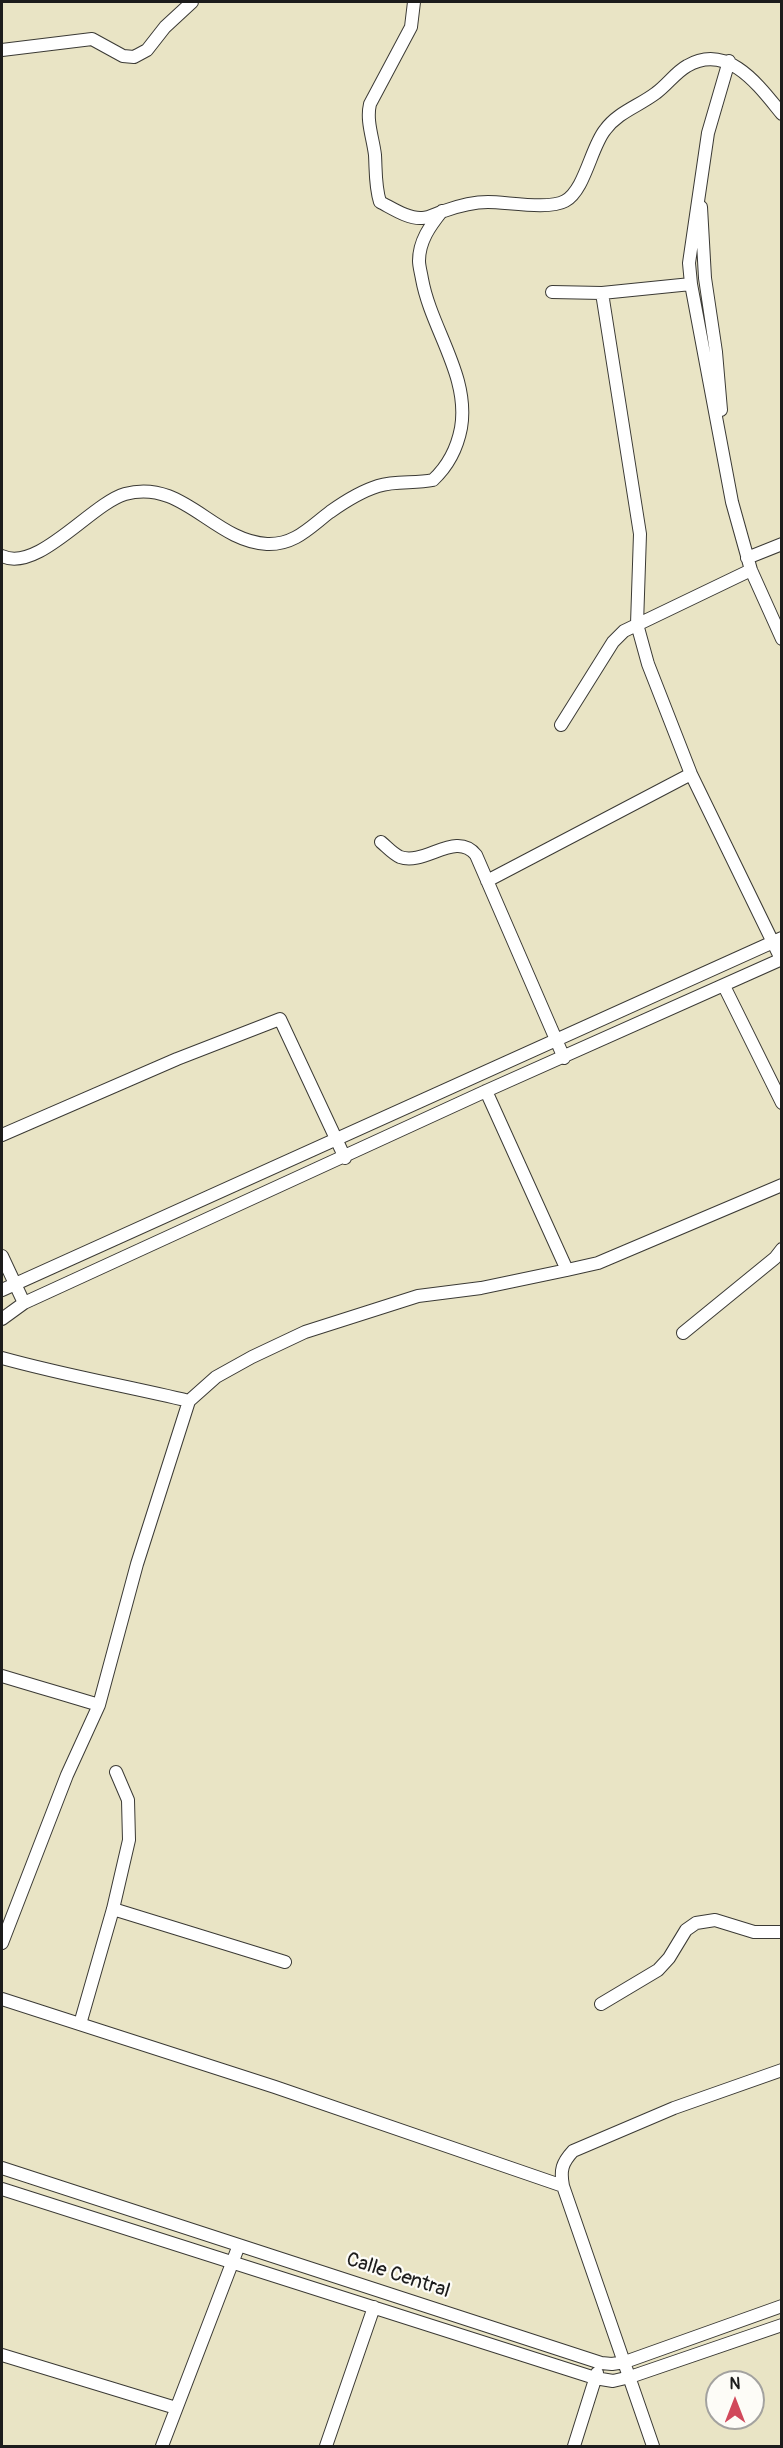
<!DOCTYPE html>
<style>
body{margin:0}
#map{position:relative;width:783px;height:2448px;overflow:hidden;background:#e9e4c5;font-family:Pangolin,sans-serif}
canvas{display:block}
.frame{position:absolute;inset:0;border:3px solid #1c1c1c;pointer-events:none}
.north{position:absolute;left:705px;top:2370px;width:60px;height:60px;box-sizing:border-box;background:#fdfcf7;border:2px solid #a3a29f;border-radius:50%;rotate:0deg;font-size:16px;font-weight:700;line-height:24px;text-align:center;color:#1c1c1c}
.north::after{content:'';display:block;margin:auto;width:21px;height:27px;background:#d1495b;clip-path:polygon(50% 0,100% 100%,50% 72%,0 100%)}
</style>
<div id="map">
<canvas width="783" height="2448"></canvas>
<div class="frame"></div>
<div class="north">N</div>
</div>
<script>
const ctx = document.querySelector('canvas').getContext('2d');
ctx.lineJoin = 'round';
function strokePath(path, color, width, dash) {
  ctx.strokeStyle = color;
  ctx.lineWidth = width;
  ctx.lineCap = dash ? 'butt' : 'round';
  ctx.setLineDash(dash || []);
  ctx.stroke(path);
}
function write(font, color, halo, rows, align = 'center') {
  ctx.font = font + ' Pangolin,sans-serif';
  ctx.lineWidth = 4.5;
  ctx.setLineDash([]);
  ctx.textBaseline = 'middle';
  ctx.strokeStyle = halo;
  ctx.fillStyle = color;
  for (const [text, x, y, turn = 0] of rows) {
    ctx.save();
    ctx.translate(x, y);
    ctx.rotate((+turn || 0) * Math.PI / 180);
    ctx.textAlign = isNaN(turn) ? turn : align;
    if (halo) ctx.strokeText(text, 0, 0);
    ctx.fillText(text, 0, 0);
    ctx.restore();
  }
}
const minor = new Path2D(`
 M414,2L411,27L370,104C366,121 373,138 375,155C376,172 375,186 380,202C392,208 408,219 422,218C429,218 437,213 444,211C458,206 473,202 488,202C507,202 549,210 565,201C585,190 591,147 605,130C618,112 639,106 656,93C667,85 676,72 687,66C728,42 759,86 782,114
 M2,50L92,39L123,56L134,57L147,50L165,27L192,2
 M729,61L708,133L689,263L691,284L732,502L751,570L782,639
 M701,207L705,278L716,352L721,410
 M691,284L602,293L640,534L637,624L648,664L691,774L781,959
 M552,292L602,293
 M2,556C38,573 91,504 125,494C183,478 213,541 267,544C295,545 310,527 330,512C344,502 362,491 378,486C396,480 415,484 433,480C449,465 457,449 461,428C470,376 431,329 422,279C421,273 419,266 419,261C419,241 430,226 442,211
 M747,558L782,544
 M561,725L613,642L624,631L751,570
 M381,842C387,847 393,854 400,857C425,866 456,830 476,855L564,1058
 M487,881L691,774
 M724,986L782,1103
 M486,1091L567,1270L598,1263L782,1185
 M2,1135L177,1059L280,1019L345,1158
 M2,1256L24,1303
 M2,1290L782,938
 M2,1319L24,1303L486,1091L782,959
 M683,1333L775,1258L782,1249
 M2,1358C63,1375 126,1386 189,1401
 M2,1676L99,1705
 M113,1909L285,1962
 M2,1943L67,1775L99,1705L137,1564L189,1401L216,1377L252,1357L305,1332L418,1296L481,1288L567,1270
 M2,1999L275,2087L563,2186
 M601,2004L658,1970L669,1958L686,1930L696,1923L715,1920L754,1932H782
 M80,2024L113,1909L129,1840L128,1800L116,1772
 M2,2168L601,2363L612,2364L625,2362L782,2306
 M2,2189L595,2378L613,2381L630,2377L782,2325
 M2,2355L176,2408
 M162,2446L239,2245
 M326,2446L374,2307
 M574,2446L597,2373
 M653,2446L563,2186C560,2170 562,2163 573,2151L674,2108L782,2070`);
strokePath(minor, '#3b3a35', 14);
strokePath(minor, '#fff', 12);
write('20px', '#1c1c1c', '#fdfcf7', [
 ["Calle Central",398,2276,18]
]);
</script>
